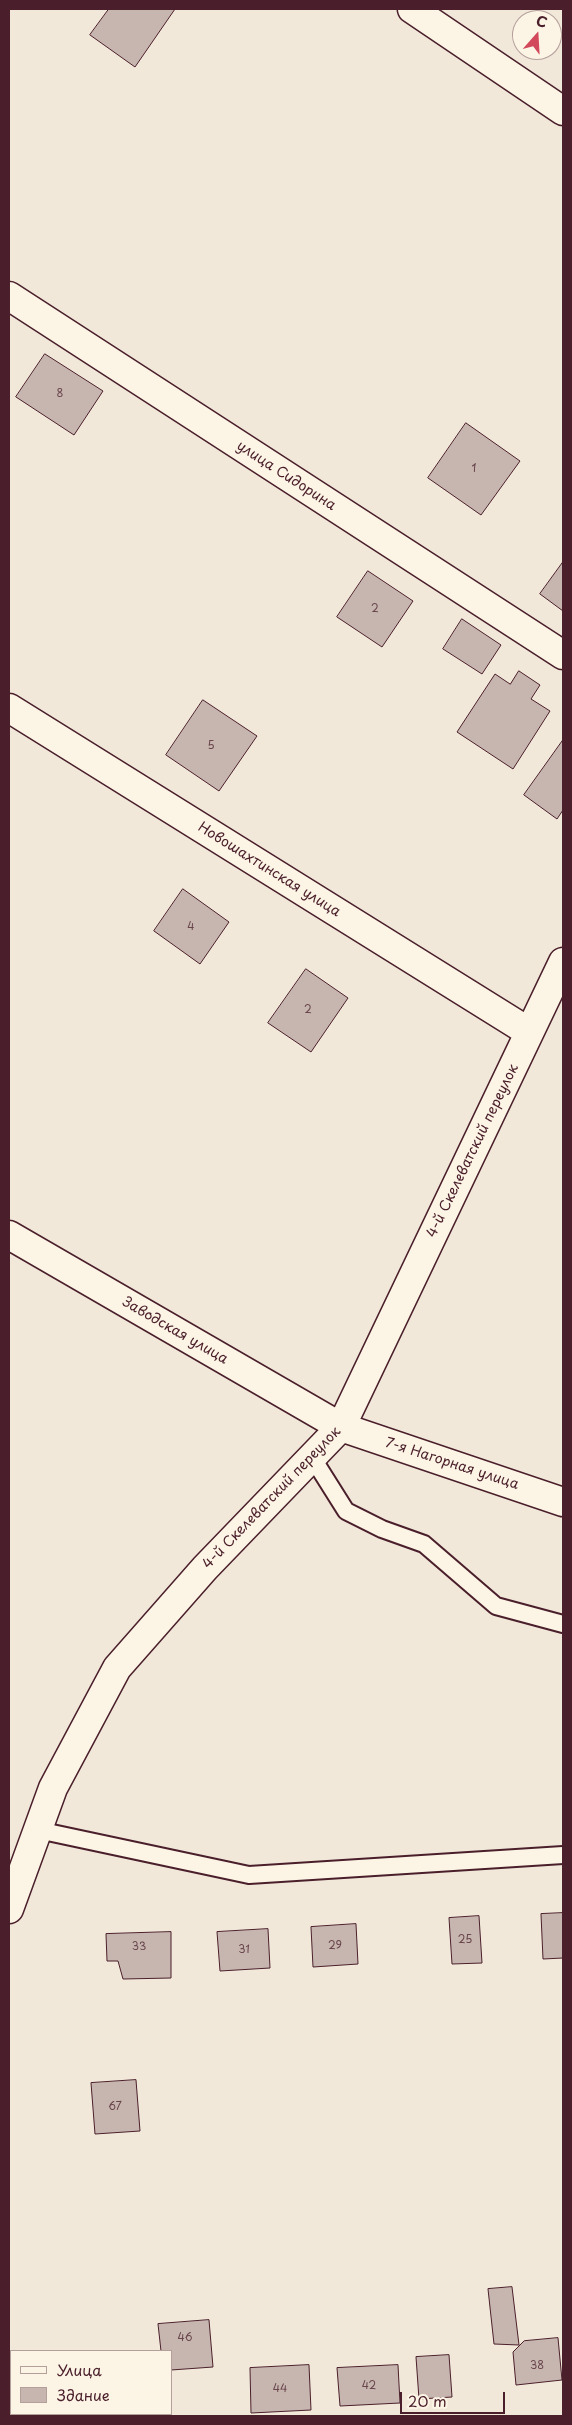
<!DOCTYPE html>
<meta charset="utf-8">
<style>
body{margin:0}
#map{position:relative;width:572px;height:2425px;overflow:hidden;background:#f1e8da;font-family:"Playpen Sans",sans-serif}
canvas{display:block}
.frame{position:absolute;inset:0;border:10px solid #4a1f2b;pointer-events:none}
.legend{position:absolute;left:10px;top:2350px;width:162px;height:65px;box-sizing:border-box;background:#fcf5e5;border:1px solid #b59f9b;margin:0;padding:6px 9px;list-style:none;font-size:15px;color:#4a1f2b}
.legend li{display:flex;align-items:center;gap:10px;height:25px}
.legend b{width:25px;border:1px solid #b59f9b}
.north{position:absolute;left:512px;top:10px;width:50px;height:50px;box-sizing:border-box;background:#fcf5e5;border:1px solid #b59f9b;border-radius:50%;rotate:19deg;font-size:14px;font-weight:700;line-height:20px;text-align:center;color:#4a1f2b}
.north::after{content:'';display:block;margin:auto;width:18px;height:22px;background:#d1495b;clip-path:polygon(50% 0,100% 100%,50% 72%,0 100%)}
.scale{position:absolute;left:400px;top:2392px;width:105px;height:22px;box-sizing:border-box;border:2px solid #4a1f2b;border-top:0;padding-left:6px;font-size:15px;line-height:18px;white-space:nowrap;color:#4a1f2b;-webkit-text-stroke:4px #fcf5e5;paint-order:stroke}
</style>
<div id="map">
<canvas width="572" height="2425"></canvas>
<div class="frame"></div>
<ul class="legend">
<li><b style="height:6px;background:#fcf5e5"></b>Улица</li>
<li><b style="height:14px;background:#c7b6af"></b>Здание</li>
</ul>
<div class="north">С</div>
<div class="scale">20 m</div>
</div>
<script>
const ctx = document.querySelector('canvas').getContext('2d');
ctx.lineJoin = 'round';
function fill(path, color) {
  ctx.fillStyle = color;
  ctx.fill(path, 'evenodd');
}
function strokePath(path, color, width, dash) {
  ctx.strokeStyle = color;
  ctx.lineWidth = width;
  ctx.lineCap = dash ? 'butt' : 'round';
  ctx.setLineDash(dash || []);
  ctx.stroke(path);
}
function write(font, color, halo, rows, align = 'center') {
  ctx.font = font + ' "Playpen Sans",sans-serif';
  ctx.lineWidth = 4;
  ctx.setLineDash([]);
  ctx.textBaseline = 'middle';
  ctx.strokeStyle = halo;
  ctx.fillStyle = color;
  for (const [text, x, y, turn = 0] of rows) {
    ctx.save();
    ctx.translate(x, y);
    ctx.rotate((+turn || 0) * Math.PI / 180);
    ctx.textAlign = isNaN(turn) ? turn : align;
    if (halo) ctx.strokeText(text, 0, 0);
    ctx.fillText(text, 0, 0);
    ctx.restore();
  }
}
const building = new Path2D(`
 M109,9H175L135,67L90,35Z
 M45,354L103,391L74,435L16,397Z
 M466,423L520,461L481,515L428,478Z
 M563,562V611L540,594Z
 M368,571L413,601L382,647L337,617Z
 M462,619L501,645L482,674L443,649Z
 M519,671L540,685L531,699L550,711L513,769L457,732L495,674L510,684Z
 M203,700L257,736L219,791L166,755Z
 M563,740V810L557,819L524,795Z
 M183,889L229,922L200,964L154,931Z
 M306,969L348,998L311,1052L268,1023Z
 M563,1913V1958L543,1959L541,1914Z
 M479,1916L482,1963L452,1964L449,1918Z
 M356,1924L358,1964L313,1967L311,1927Z
 M268,1929L270,1968L220,1971L217,1932Z
 M171,1932V1978L123,1979L118,1961H107L106,1934Z
 M136,2080L140,2131L95,2134L91,2083Z
 M512,2287L519,2345L494,2344L488,2289Z
 M209,2320L213,2367L171,2370V2351H161L158,2324Z
 M558,2338L562,2380L516,2385L513,2352L524,2341Z
 M449,2355L452,2397L419,2399L416,2357Z
 M309,2365L311,2410L251,2413L250,2368Z
 M398,2365L400,2403L340,2406L337,2368Z
 M34,2414H80V2416H34Z`);
fill(building, '#c7b6af');
strokePath(building, '#4a1f2b', 1);
const lane = new Path2D(`
 M312,1457L346,1511L382,1529L424,1544L496,1606L563,1624
 M38,1830L249,1875L563,1855`);
const street = new Path2D(`
 M9,296L563,655
 M9,708L529,1032
 M9,1235L341,1427L563,1502
 M9,1909L53,1788L117,1668L205,1568L341,1427L563,962`);
const secondary = new Path2D(`
 M412,9L563,111`);
strokePath(lane, '#4a1f2b', 20);
strokePath(street, '#4a1f2b', 31);
strokePath(secondary, '#4a1f2b', 31);
strokePath(lane, '#fcf5e5', 16);
strokePath(street, '#fcf5e5', 28);
strokePath(secondary, '#fcf5e5', 28);
write('11px', '#69454c', null, [
 ["8",60,394],
 ["1",474,469],
 ["2",375,609],
 ["5",211,746],
 ["4",191,927],
 ["2",308,1010],
 ["25",465,1940],
 ["29",335,1946],
 ["33",139,1947],
 ["31",244,1950],
 ["67",115,2107],
 ["46",185,2338],
 ["38",537,2366],
 ["42",369,2386],
 ["44",280,2389]
]);
write('14px', '#4a1f2b', '#fcf5e5', [
 ["улица Сидорина",286,476,33],
 ["Новошахтинская улица",269,870,32],
 ["4-й Скелеватский переулок",473,1151,-64],
 ["Заводская улица",175,1331,30],
 ["7-я Нагорная улица",452,1464,18],
 ["4-й Скелеватский переулок",272,1498,-46]
]);
</script>
